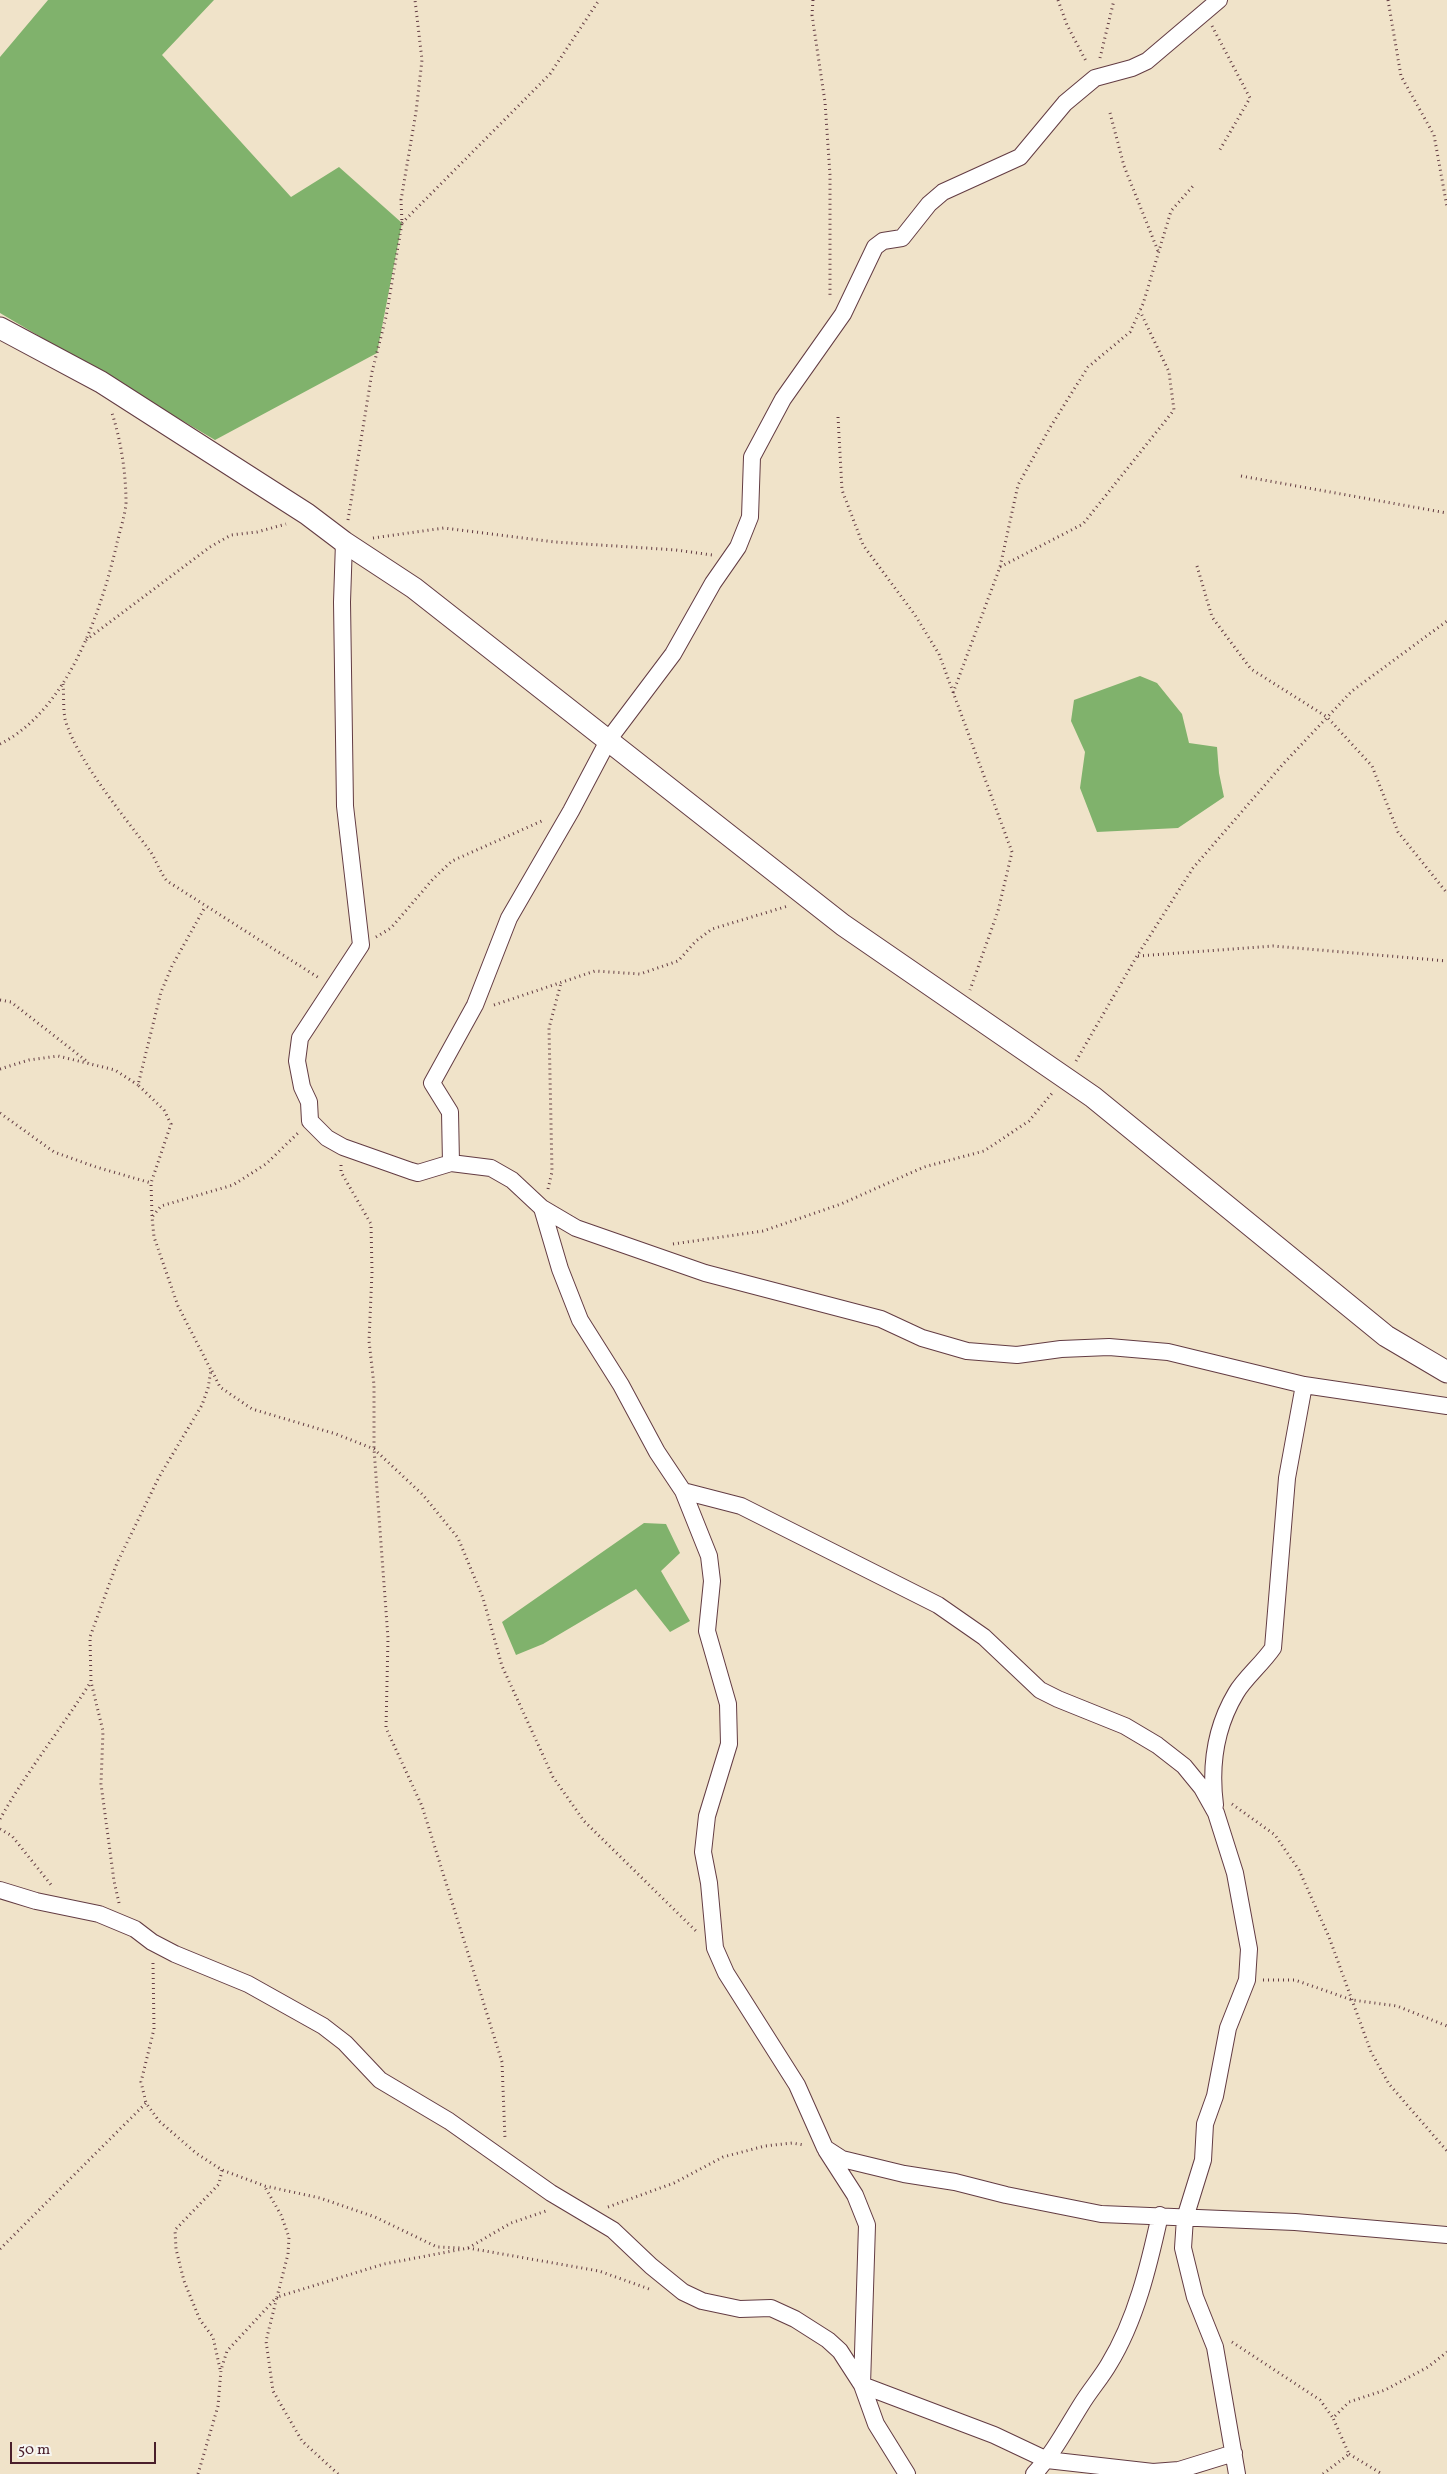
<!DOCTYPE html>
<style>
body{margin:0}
#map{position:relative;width:1447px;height:2474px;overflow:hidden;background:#f0e3c9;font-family:Vollkorn,serif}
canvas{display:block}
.scale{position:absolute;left:10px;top:2442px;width:146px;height:22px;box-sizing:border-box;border:2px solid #4a1f2b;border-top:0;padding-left:6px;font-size:15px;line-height:18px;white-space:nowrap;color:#4a1f2b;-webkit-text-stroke:4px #f6f6f2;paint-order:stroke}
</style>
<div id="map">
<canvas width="1447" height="2474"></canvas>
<div class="scale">50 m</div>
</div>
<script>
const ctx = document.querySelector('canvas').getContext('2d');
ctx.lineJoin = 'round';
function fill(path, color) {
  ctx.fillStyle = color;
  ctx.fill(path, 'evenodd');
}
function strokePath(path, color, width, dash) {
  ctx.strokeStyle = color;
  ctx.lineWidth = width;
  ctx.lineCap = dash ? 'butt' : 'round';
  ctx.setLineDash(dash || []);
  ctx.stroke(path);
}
fill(new Path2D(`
 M48,0H214L162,55L291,197L339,167L402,223L377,353L215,440L0,313V57Z
 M1140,676L1157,683L1182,714L1189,743L1217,747L1219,773L1224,797L1178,828L1097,832L1080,788L1085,752L1071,721L1074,700Z
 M644,1523L666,1524L680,1553L661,1571L690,1621L670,1632L636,1589L543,1644L516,1655L502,1622Z`), '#80b26c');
const minor = new Path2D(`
 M344,542L342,602L345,806L361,945L300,1038L297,1061L302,1087L309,1102L310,1121L327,1138L343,1147L411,1171L418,1173L451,1163L491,1168L512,1180L542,1208L576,1228L705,1273L881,1319L922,1338L967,1351L1017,1355L1061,1349L1109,1347L1168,1352L1304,1385L1447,1406
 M451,1163L450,1112L432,1083L475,1005L509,918L571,811L609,739L673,654L713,583L738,547L750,517L752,457L783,399L843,314L875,247L883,241L902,238L929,204L943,192L1020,157L1065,103L1095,78L1132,68L1147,61L1219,0
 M542,1208L560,1269L580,1320L621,1385L657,1452L683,1491L741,1506L938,1605L984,1637L1040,1690L1058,1699L1125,1726L1157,1745L1184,1766L1202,1788L1216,1813L1235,1873L1249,1949L1247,1980L1228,2028L1215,2096L1205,2124L1203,2160L1185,2218L1183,2248L1195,2297L1215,2347L1237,2474
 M683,1491L709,1556L712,1581L707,1631L728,1704L729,1744L707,1816L703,1852L709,1883L715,1948L726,1973L797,2085L825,2148L842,2159L904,2174L955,2182L1006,2195L1101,2214L1295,2222L1447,2235
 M1215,1805C1210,1766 1215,1728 1236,1693C1244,1679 1262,1664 1273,1648L1287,1478L1304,1385
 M0,1890L36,1901L99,1914L135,1929L152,1942L175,1954L248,1984L323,2026L345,2043L380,2080L449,2121L551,2193L613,2230L651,2266L683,2292L702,2301L740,2309L771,2308L795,2319L828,2340L840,2351L862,2385L876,2424L907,2474
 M826,2150L855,2195L867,2225L862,2385L994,2435L1047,2460L1153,2472L1179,2470L1234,2453
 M1034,2474C1053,2454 1066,2429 1081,2405C1090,2390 1101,2378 1109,2364C1136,2320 1149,2265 1160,2215`);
const tertiary = new Path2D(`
 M0,328L101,382L307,514L344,542L414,588L843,925L1093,1097L1386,1336L1447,1372`);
strokePath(minor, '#633c43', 18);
strokePath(tertiary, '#633c43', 23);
strokePath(new Path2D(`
 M813,0L812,15L825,102L830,175V298
 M1058,0L1067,25L1087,63
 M1388,0L1401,76L1434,135L1447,207
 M1212,26L1250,98L1218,153
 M1100,58L1114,0
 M1110,113L1124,166L1158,251
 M402,223L550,74L599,0
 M838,417L842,490L863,545L915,615L939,654L1012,852L998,911L970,990
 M1241,476L1447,513
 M348,520L372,372L386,317L402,223L401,200L416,112L422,60L415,0
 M373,538L444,528L555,542L676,550L712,555
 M1197,566L1212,617L1251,669L1327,717L1372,766L1398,832L1447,893
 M1000,567L1083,524L1174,410L1169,372L1140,311
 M86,640L210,547L231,535L257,532L286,524
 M63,684C64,695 63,708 65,719C75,757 125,818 150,851C157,861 159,871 167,881L319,978
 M953,693L1000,567L1018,485L1051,426L1088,367L1130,332L1143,304L1171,211L1193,186
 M0,744C68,710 101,612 117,543C120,530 125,516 126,503C126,473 121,441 112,413
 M376,937L391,928L433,879L452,861L544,820
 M1138,956L1273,946L1447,961
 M0,1000L11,1002L89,1063
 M494,1005L595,971L640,974L678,961L696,941L712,929L788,906
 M1076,1061L1137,956L1193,868L1284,763L1352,691L1447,621
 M0,1069L29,1060L58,1056L115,1070L138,1085
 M0,1113L54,1152L96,1167L151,1183
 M341,1165V1172L371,1224L372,1272L369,1341L374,1385V1449L388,1638L386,1728L422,1806L502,2062L505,2139
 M548,1189L552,1172L549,1028L561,983
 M152,1216L151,1183L171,1124L164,1110L138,1085L161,992L172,966L205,907
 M673,1244L763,1231L841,1204L924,1167L984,1151L1029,1121L1053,1092
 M212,1371L220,1387L252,1409L336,1434L374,1449L423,1495L458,1538L483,1598L502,1666L553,1777L584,1821L696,1931
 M1232,1804L1275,1835L1299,1870L1329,1937L1371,2052L1389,2084L1447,2151
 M0,1819C27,1771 61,1729 90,1683
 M0,1829L12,1836L52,1886
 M119,1903L114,1881L101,1784L103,1731L91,1682L90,1637L117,1563L159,1477L202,1405L208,1388L211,1370L178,1306L154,1237L152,1217L161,1206L233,1185L266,1164L298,1133
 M153,1963L154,2029L141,2082L146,2103L159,2121L196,2153L222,2170L265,2186L320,2198L375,2217L437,2247L462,2248
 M1263,1980H1295L1352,2000L1397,2006L1447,2026
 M608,2207L674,2183L723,2157L765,2146L792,2143L804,2145
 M468,2248L599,2271L652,2290
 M0,2249L146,2103
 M1232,2342L1320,2400L1333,2418
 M220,2369L213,2337L200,2320L184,2281L176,2249L175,2230L219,2184L222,2170
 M1349,2454L1382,2474
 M198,2474L218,2406L221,2370L227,2351L277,2297L288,2254L289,2237L281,2215L265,2187
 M338,2474L302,2441L273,2391L266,2341L277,2297L384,2264L468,2248L511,2223L546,2211
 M1323,2474L1349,2454L1333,2418L1349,2402L1385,2390L1428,2367L1447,2352`), '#633c43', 3, [1, 4]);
strokePath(minor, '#fff', 16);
strokePath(tertiary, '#fff', 21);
</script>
